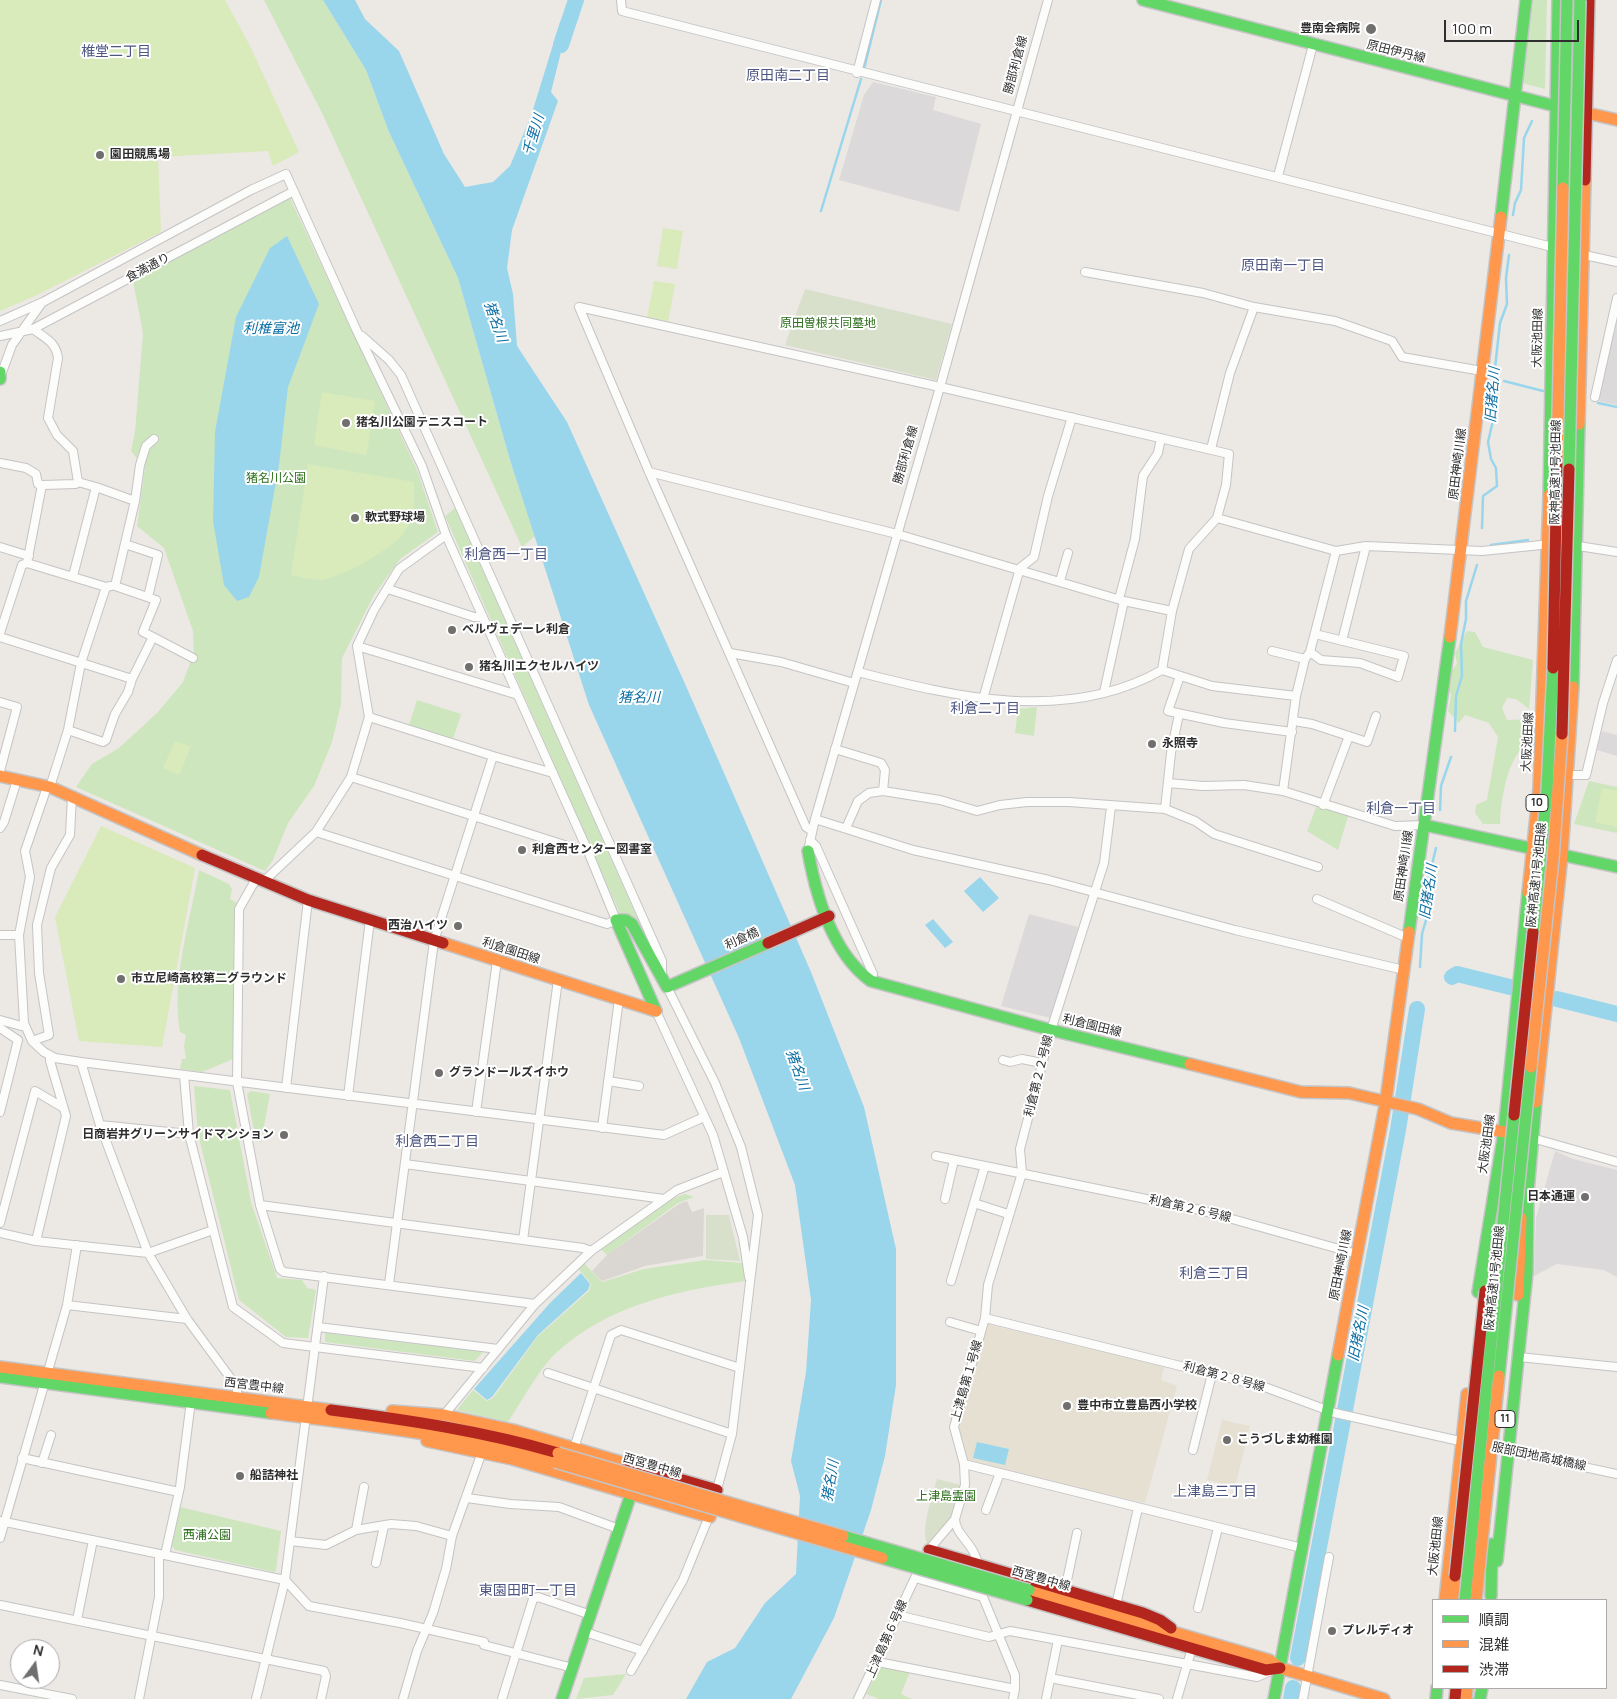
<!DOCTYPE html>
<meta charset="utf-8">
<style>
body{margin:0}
#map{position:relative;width:1617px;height:1699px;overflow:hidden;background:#ece8e4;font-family:Manrope,"Noto Sans JP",sans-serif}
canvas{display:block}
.legend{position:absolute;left:1432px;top:1599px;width:175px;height:90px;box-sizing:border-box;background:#fff;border:1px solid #ababab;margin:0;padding:6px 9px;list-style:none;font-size:15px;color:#2e2e2e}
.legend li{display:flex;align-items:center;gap:10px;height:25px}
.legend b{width:25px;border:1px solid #ababab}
.north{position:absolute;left:10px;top:1639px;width:50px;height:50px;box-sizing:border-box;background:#fff;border:1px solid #ababab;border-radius:50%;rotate:14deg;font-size:14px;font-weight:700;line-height:20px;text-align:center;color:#2e2e2e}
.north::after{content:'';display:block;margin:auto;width:18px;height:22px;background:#706f6e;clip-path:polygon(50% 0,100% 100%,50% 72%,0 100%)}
.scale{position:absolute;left:1444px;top:20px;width:135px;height:22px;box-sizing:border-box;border:2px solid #2e2e2e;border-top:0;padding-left:6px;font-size:15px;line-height:18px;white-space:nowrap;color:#2e2e2e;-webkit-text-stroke:4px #fff;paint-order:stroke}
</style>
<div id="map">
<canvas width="1617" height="1699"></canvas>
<ul class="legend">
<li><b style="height:6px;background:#63d668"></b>順調</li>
<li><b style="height:6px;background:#ff974d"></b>混雑</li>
<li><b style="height:6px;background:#b3261e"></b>渋滞</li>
</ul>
<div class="north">N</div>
<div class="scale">100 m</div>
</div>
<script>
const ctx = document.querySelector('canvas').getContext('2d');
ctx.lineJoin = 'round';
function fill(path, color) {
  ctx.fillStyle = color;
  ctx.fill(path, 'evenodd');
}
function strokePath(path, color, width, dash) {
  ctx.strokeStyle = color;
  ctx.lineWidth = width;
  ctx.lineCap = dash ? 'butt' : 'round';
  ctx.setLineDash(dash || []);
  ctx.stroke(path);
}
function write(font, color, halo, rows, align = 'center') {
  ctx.font = font + ' Manrope,"Noto Sans JP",sans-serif';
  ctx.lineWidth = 4;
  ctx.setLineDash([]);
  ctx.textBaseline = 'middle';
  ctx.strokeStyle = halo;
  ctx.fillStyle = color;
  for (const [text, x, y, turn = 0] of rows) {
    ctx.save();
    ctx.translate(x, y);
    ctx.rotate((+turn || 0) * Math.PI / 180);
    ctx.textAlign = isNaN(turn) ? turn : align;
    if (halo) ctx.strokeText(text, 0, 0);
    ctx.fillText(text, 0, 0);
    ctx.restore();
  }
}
fill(new Path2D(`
 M873,82L936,97L933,110L981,124L959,212L839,180L864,95Z
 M1617,315V405L1598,401Z
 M1602,731L1617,735V756L1597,750Z
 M1029,914L1078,927L1051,1018L1001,1006Z
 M1555,1151L1573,1159L1617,1170V1277L1604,1270L1557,1264L1534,1276L1536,1218Z`), '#dcd9db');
fill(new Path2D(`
 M987,1324L1164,1367L1161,1380L1177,1386L1145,1503L970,1464L957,1427Z
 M1222,1420L1250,1426L1235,1487L1207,1480Z`), '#e6e0d3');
fill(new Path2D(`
 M264,0H323L366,70L389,132L458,278L510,460L535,536L522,547L322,113Z
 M1531,0H1547L1545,89L1522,83Z
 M290,198L417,470L438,532L400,559L374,595L342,658L341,704L332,742L314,786L288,823L273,860L265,871L76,787L92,764L119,748L158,712L183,682L194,652L193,631L164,548L137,526L145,468L131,451L135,432L143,333L133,281Z
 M455,508L640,924L637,925L620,914L445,516Z
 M1467,631L1475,632L1483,647L1533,660L1529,709L1516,699L1507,698L1502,708L1507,720L1529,719L1528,741C1507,760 1501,797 1500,824H1483L1475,813L1476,805L1487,800L1498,737L1489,723L1465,715L1459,723L1448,711L1451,695C1444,682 1448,675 1457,664L1455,653Z
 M417,700L461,714L453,739L409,725Z
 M1037,707L1034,736L1015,733L1018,709Z
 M1589,781L1617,787V833L1574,824Z
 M1317,805L1348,816L1338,850L1307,831Z
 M199,870L229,884L232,889L230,899L237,903L234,912L233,1059L202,1072L180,1069L182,1059H186L184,1046L186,1035L180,1032C171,980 190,922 199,870Z
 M194,1086L230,1090L251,1202L277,1278L302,1280L307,1288L316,1290L308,1338L286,1337L239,1300L198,1134Z
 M251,1091L270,1094L261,1142L256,1141L247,1094Z
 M685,1194L694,1197L678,1203L607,1255L600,1248L674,1198Z
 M705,1260L742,1263L746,1281C679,1290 608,1305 556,1353C541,1366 520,1404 508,1422L457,1410L473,1390L487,1401L493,1398L538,1336L589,1291L591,1284L578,1268L584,1263L602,1282L644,1269Z
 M325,1333L483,1352L475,1361L325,1342Z
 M180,1507L281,1531L276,1570L274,1572L175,1550L172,1546Z
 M883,1666L910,1672L901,1694L912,1699H879L866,1694L879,1668Z
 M626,1674L613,1695L576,1699L584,1678Z`), '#cee6be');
fill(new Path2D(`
 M805,289L952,324L936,380L785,345Z
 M706,1215H729L740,1261L706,1259Z
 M937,1479L961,1485L952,1517L928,1545C919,1531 933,1495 937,1479Z`), '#d8e0cc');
fill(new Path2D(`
 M0,0H225L250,46L299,152L273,166L268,151L158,157L161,232L37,295L0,311Z
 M663,228L683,231L677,269L657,266Z
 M654,281L675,284L668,322L647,318Z
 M322,392L375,401L367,453L365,455L314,445Z
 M308,464L414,482C415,499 414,519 403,534C390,550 339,580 318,580C309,579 300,577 291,575Z
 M175,741L191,747L179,775L163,768Z
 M1602,788L1617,791V827L1595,822Z
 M101,826L195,868L162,1047L79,1041L55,917Z`), '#d9eabb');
fill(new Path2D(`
 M687,1201L692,1212L704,1208L703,1256L645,1266L602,1281L592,1271L607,1255L679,1204Z`), '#dad6d2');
fill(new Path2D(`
 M323,0H355L365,19L399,51L444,154L465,187L493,182L510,166L531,116L560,22L574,0L551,92L558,101L512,230L507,268L513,294L517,346L567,422L686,686L811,972L864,1107L896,1249V1385L885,1456L871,1510L834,1618L791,1699H686L707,1662L735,1648L765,1603L796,1574L800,1496L791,1461L806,1372L811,1300L795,1185L739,1038L589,705L510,460L458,278L389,132L366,70Z
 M287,236L319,304L288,387L279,465L259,577L249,597L237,601L224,585L213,521L215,432L236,317L270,248Z
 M980,877L999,898L983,912L964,891Z
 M933,919L953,942L945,948L925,925Z
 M581,1273L590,1284L588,1290L538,1335L492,1397L487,1400L474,1389L550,1303Z
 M977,1442L1009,1449L1005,1465L973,1458Z`), '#99d6ec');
strokePath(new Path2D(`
 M864,69L881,0
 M821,211L861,79
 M1513,215L1515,203L1521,190L1524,138L1532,121
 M1504,381L1543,391
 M1598,403L1617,407
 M1482,528L1483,496L1497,486L1496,468L1491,459L1488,442L1495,412L1494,377L1500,323L1507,304L1506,278L1509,255
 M1491,545L1528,540
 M1455,731L1456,696L1462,676L1461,644L1466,619V601L1477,565
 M1440,810L1441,786L1451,757
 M1420,967L1422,934L1428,913V881L1436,848`), '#99d6ec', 2.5);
strokePath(new Path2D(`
 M561,45L576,0
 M1452,977L1457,974L1510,987
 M1557,999L1617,1014
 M1298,1658L1398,1130L1417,1009
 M1291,1699L1293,1688`), '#99d6ec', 16);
const street = new Path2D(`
 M621,0L622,11L1556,248
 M857,73L876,0
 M1278,176L1313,45
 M1580,254L1617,262
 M1085,272L1203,293L1254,307L1335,321L1392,341L1402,357L1482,371
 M0,321L43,302L251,190L286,174L356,329L422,466L446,535L587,849L616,920L607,924L316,832
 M33,329C45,338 56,342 58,358L48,418L57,435L73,451L78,482
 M0,336L33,329L294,191
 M362,336L389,360L401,375L662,961V975
 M1,375L12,345L41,304
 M1595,397L1617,298
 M1211,449L1230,373L1254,307
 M0,463L26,468L36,474L38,484L42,485L27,563
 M649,472L897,534L1124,601L1172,611
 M42,485L76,484L78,482L96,487L73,576
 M96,487L135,501
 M1217,518L1336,551L1366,546L1482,551L1551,544
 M125,544L158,555L148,597
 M1572,545L1617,552
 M0,547L29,556
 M1060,581L1068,553
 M388,589L474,617H483
 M1119,599L1135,539L1143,476L1158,453L1161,438
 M0,633L22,565L27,563L106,587L111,586
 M0,637L132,679L128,692L115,714L106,740L103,742L68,730
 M153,637L193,658
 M1342,641L1366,546
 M357,646L518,695
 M1272,651L1305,659
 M1310,652L1321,660L1360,663L1398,677L1404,656L1315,634
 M730,653L781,662L854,683
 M1162,670L1212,686L1296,696
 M1180,676L1168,711L1224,723L1292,732
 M132,679L153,637L143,632L156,600L115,586L135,501L140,465L146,446L154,439
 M1104,692L1124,601
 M983,699L1020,568L1034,557L1048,496L1072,417
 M0,702L17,707L0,771
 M369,717L493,756L553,773
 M1294,721L1312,724L1367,742L1376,716
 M835,749L881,763L885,770L883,791
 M1570,775H1586L1603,703L1617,660
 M351,777L574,848L587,849
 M1168,783L1203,786L1244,785L1283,791L1395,826L1424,825
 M47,787L25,851L30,877L19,935L24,1023L32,1041L44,1052L55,1058L81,1062L664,1135L704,1117
 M50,787L68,730L81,663L106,587
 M1283,791L1296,696L1305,659L1310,652L1336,551
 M1323,805L1349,736
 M1165,809L1171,753L1179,714
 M815,819L913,850L1049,880L1235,930L1404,970
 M0,828L4,822L17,780
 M846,828L858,801L869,793L883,791L940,800L977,811L1000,805L1027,802H1069L1165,809L1195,821L1214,834L1318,867
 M812,831L806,827L649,472L579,307L940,387L1229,454L1226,485L1217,518L1189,549L1172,611L1162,670C1067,724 956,697 858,672
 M810,840L816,846L873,974L871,981
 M808,851L815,819L940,387L1048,0
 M256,879L239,909L237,1082L260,1205L280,1269L284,1272L535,1304
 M263,882L316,832L351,777L369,717L357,646L374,610L399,569L446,535
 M1317,899L1408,938
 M0,935H19
 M667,987L715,1083L741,1147L758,1215L732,1434L716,1493
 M656,1011L713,1135L743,1237L749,1277
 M0,1020L25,1027
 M0,1028L18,1040L0,1112
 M32,1041L49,1035L39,973L37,925L51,868L70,835L72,796
 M1003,1060L1010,1062L1022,1059L1042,1063
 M81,1062L100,1125L148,1253L187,1319L237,1387V1398
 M184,1075L189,1134L233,1307L283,1343L483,1368
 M608,1081L639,1086
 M286,1088L308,900
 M348,1096L370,920
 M476,1112L497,961
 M100,1125L189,1134
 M602,1128L619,999
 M1532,1138L1617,1162
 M936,1156L1200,1210L1357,1254
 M405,1164L664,1199
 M945,1199L954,1160
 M974,1203L1008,1214
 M260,1205L583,1248L591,1251
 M0,1223L35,1091L62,1107
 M0,1233L36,1241L148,1253L213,1230
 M523,1240L558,980
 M36,1241L66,1116L50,1061V1056
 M324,1276L285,1580L309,1606L400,1623L484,1642V1645L573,1668
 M951,1281L984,1169
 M389,1284L434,941L493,756
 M67,1305L187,1319
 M985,1318L1262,1386L1335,1413L1464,1442
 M950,1322L981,1331
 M318,1327L498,1349
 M1519,1357L1617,1367
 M548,1373L732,1434
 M444,1415L535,1304L591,1251L677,1190L723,1172
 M1490,1447L1617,1474
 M574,1448L611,1335L621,1330L740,1368
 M1193,1450L1212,1374
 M22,1458L179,1492
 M42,1463L51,1435
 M964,1464L1302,1548
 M467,1498L510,1504L559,1507L619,1529
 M986,1510L1000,1473
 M955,1519C955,1535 975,1544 978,1565
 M0,1521L285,1580L256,1699
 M356,1530L364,1487
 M0,1538L67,1305L77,1245
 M290,1541L326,1545L356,1530L391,1524L416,1526L452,1536
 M927,1552L955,1519L965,1485L964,1464L954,1427L985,1318L988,1285L1022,1173L1020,1149L1051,1030L1104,863L1111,807
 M165,1555L180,1487L191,1401
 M376,1563L384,1526
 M915,1578L983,1597L1015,1675V1689L1013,1699
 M1065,1590L1077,1533
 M0,1605L324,1671L326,1676L321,1699
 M1116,1605L1138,1508
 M1198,1608L1218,1528
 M897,1615L989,1637L1010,1631L1257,1677L1271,1671
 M77,1620L93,1540
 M585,1632L643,1651
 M878,1662L1015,1689
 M631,1671L683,1580L710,1514
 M1050,1678L1159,1699
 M0,1685L72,1699
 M139,1699L159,1597V1554
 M403,1699L417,1651L433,1613L446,1569L452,1536L482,1452
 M502,1699L533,1599L538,1597L591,1615
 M858,1699L921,1565
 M1046,1699L1058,1640
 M1177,1699L1192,1648
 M1303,1699L1329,1557`);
const fast = new Path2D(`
 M1143,0L1563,108
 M1501,217L1526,0
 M0,372V379
 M1549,495L1558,0
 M1573,687L1579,424
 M1424,825L1617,867
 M808,851C816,896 833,954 871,981L1051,1030L1190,1064
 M1409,932L1450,637
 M656,1011L616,920H626L632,924L667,987L768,943
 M1485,1291L1489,1266
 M1478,1292L1504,1132L1528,892
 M0,1377L271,1413
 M1497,1561L1527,1273L1528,1191L1536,1102
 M1491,1596L1492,1544
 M562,1699L633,1488
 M1274,1699L1338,1355
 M1436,1699L1437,1688
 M1480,1699L1482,1688`);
const slow = new Path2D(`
 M1578,111L1617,120
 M1579,424L1585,180
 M1450,637L1501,217
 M0,776L50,787L202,855
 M1528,892L1539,788L1549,495
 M443,943L656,1011
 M1190,1064L1301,1092L1349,1093L1418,1109L1451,1123L1511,1133
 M1536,1102L1562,855L1573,687
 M1518,1295L1521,1218
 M1338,1355L1386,1100L1409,932
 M0,1367L331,1410
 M392,1411L444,1415L513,1430L628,1464
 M271,1413C367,1425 462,1436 555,1462
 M427,1441L512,1459L710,1517
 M1029,1590L1269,1660L1280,1668L1384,1699
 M1445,1600L1467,1394
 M1453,1600L1455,1576
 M1466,1699L1467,1688`);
const jam = new Path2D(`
 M1585,180L1589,0
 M202,855L308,900L443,943
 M768,943L829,916
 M331,1410C408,1420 483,1431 558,1453
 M628,1464L717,1490
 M929,1550L1143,1613L1160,1620L1171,1628
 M1027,1600L1266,1670L1280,1668
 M1455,1699L1456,1688`);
strokePath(street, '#c5c4c5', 10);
strokePath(fast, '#c5c4c5', 14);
strokePath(slow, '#c5c4c5', 14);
strokePath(jam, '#c5c4c5', 14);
strokePath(street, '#fcfcfb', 8);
strokePath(fast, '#63d668', 11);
strokePath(slow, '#ff974d', 11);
strokePath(jam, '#b3261e', 11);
const fastBridge = new Path2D(`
 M1563,188L1567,0
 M1569,469L1580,0
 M1533,932L1547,790L1553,668
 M1499,1376L1531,1067
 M843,1536L1029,1590
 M882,1558L1027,1600
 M1465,1600L1514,1115`);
const slowBridge = new Path2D(`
 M1557,459L1563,188
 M1531,1067L1553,859L1562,734
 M558,1453L843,1536
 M555,1462L882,1558
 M1476,1600L1499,1376`);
const jamBridge = new Path2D(`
 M1553,668L1557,459
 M1562,734L1569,469
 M1514,1115L1533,932
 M1455,1576L1485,1291`);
strokePath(fastBridge, '#c5c4c5', 14, []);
strokePath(slowBridge, '#c5c4c5', 14, []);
strokePath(jamBridge, '#c5c4c5', 14, []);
strokePath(fastBridge, '#63d668', 11);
strokePath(slowBridge, '#ff974d', 11);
strokePath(jamBridge, '#b3261e', 11);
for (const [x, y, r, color] of [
 [1371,29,6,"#706f6e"],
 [100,155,5,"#706f6e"],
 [346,423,5,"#706f6e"],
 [355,518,5,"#706f6e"],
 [452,630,5,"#706f6e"],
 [469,667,5,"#706f6e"],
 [1152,744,5,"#706f6e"],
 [522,850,5,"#706f6e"],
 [458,926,5,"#706f6e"],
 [121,979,5,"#706f6e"],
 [439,1073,5,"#706f6e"],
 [284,1135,5,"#706f6e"],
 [1585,1197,5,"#706f6e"],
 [1067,1406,5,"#706f6e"],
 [1227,1440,5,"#706f6e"],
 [240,1476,5,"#706f6e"],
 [1332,1631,5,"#706f6e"]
]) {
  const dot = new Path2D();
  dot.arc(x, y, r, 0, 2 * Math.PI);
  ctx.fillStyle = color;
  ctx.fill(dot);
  strokePath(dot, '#fff', 2);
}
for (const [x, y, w] of [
 [1537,803,22],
 [1505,1419,20]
]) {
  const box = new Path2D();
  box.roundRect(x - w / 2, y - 8.5, w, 17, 4);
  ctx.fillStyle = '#fff';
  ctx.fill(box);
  strokePath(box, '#2e2e2e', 1);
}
write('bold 11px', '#2e2e2e', null, [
 ["10",1537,803],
 ["11",1505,1419]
]);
write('bold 12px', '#2e2e2e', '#fff', [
 ["豊南会病院",1360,29,"right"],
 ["園田競馬場",110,155],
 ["猪名川公園テニスコート",356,423],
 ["軟式野球場",365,518],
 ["ベルヴェデーレ利倉",462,630],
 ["猪名川エクセルハイツ",479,667],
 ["永照寺",1162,744],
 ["利倉西センター図書室",532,850],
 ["西治ハイツ",448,926,"right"],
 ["市立尼崎高校第二グラウンド",131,979],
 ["グランドールズイホウ",449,1073],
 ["日商岩井グリーンサイドマンション",274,1135,"right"],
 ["日本通運",1575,1197,"right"],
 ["豊中市立豊島西小学校",1077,1406],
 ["こうづしま幼稚園",1237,1440],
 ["船詰神社",250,1476],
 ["プレルディオ",1342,1631]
], 'left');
write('12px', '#2e2e2e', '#fff', [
 ["原田伊丹線",1396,52,14],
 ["勝部利倉線",1016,65,-75],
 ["食満通り",148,268,-28],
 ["大阪池田線",1538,338,-89],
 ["勝部利倉線",906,455,-74],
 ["原田神崎川線",1458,464,-83],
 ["阪神高速11号池田線",1556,472,-89],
 ["大阪池田線",1528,742,-87],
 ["原田神崎川線",1404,866,-82],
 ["阪神高速11号池田線",1537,875,-84],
 ["利倉橋",742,939,-24],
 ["利倉園田線",511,951,18],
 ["利倉園田線",1092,1026,14],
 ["利倉第２２号線",1039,1076,-76],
 ["大阪池田線",1487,1144,-82],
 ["利倉第２６号線",1190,1209,13],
 ["原田神崎川線",1341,1265,-79],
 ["阪神高速11号池田線",1495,1278,-84],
 ["利倉第２８号線",1224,1377,15],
 ["上津島第１号線",967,1381,-74],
 ["西宮豊中線",254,1386,7],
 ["服部団地高城橋線",1539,1457,12],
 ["西宮豊中線",652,1466,16],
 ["大阪池田線",1436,1546,-84],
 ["西宮豊中線",1041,1579,16],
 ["上津島第６号線",887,1639,-66]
]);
write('12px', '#2c6e1b', '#fff', [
 ["原田曽根共同墓地",828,324],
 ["猪名川公園",276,479],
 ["上津島霊園",946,1497],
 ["西浦公園",207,1536]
]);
write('14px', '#4d5680', '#fff', [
 ["椎堂二丁目",116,52],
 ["原田南二丁目",788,76],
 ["原田南一丁目",1283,266],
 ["利倉西一丁目",506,555],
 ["利倉二丁目",985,709],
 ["利倉一丁目",1401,809],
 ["利倉西二丁目",437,1142],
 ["利倉三丁目",1214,1274],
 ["上津島三丁目",1215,1492],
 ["東園田町一丁目",528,1591]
]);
write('italic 14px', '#0d6fa3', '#fff', [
 ["千里川",534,135,-73],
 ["猪名川",495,322,70],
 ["利椎富池",271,329],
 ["旧猪名川",1493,395,-86],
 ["猪名川",639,698],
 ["旧猪名川",1429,892,-82],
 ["猪名川",797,1070,70],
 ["旧猪名川",1359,1334,-79],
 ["猪名川",831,1481,-81]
]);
</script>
